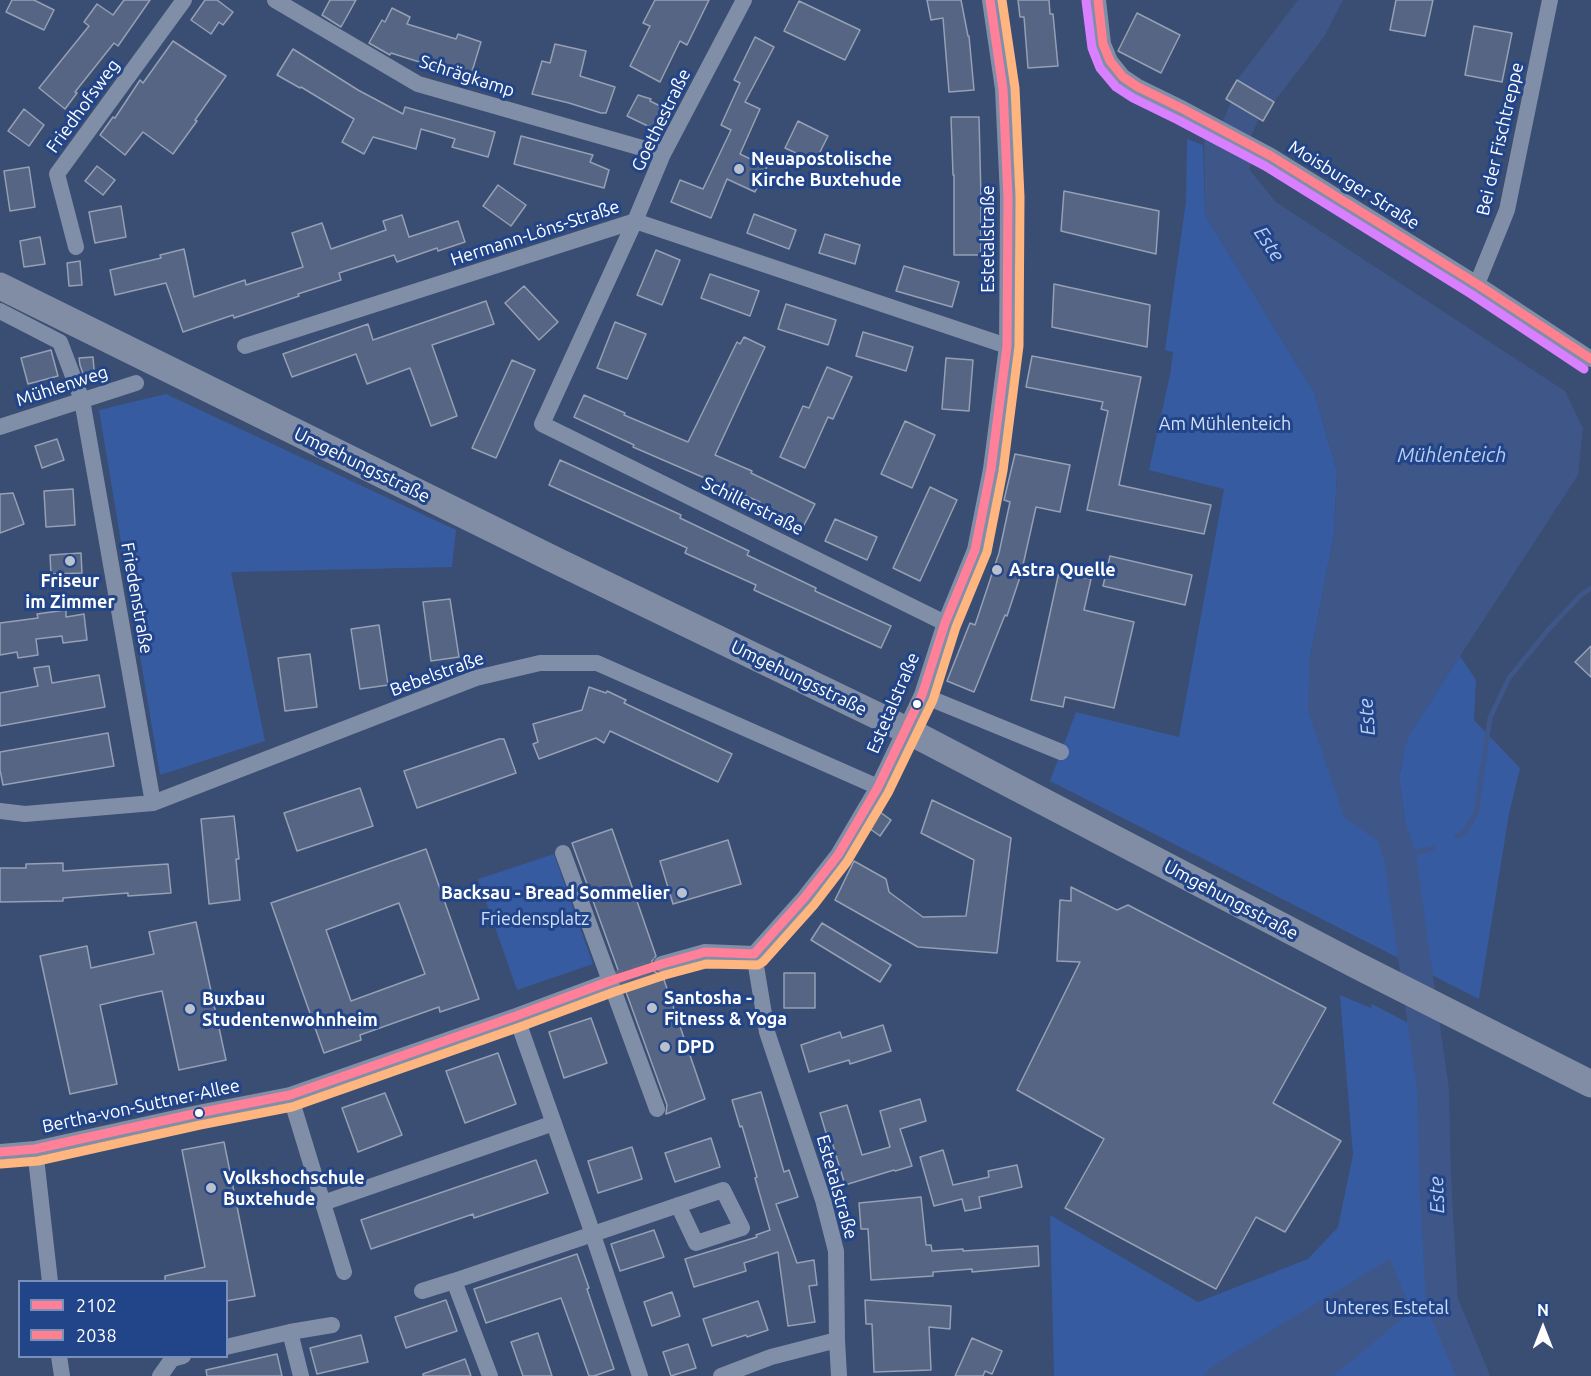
<!DOCTYPE html>
<meta charset="utf-8">
<style>
body{margin:0}
#map{position:relative;width:1591px;height:1376px;overflow:hidden;background:#3a4d72;font-family:Ubuntu,sans-serif}
canvas{display:block}
.legend{position:absolute;left:18px;top:1280px;width:210px;height:78px;box-sizing:border-box;background:#22458a;border:2px solid #7a8fb9;margin:0;padding:8px 10px;list-style:none;font-size:18px;color:#fff}
.legend li{display:flex;align-items:center;gap:12px;height:30px}
.legend b{width:30px;border:2px solid #7a8fb9}
.north{position:absolute;left:1513px;top:1298px;width:60px;height:60px;-webkit-text-stroke:4px #22458a;paint-order:stroke;rotate:0deg;font-size:16px;font-weight:700;line-height:24px;text-align:center;color:#fff}
.north::after{content:'';display:block;margin:auto;width:21px;height:27px;background:#fff;clip-path:polygon(50% 0,100% 100%,50% 72%,0 100%)}
</style>
<div id="map">
<canvas width="1591" height="1376"></canvas>
<ul class="legend">
<li><b style="height:8px;background:#ff8098"></b>2102</li>
<li><b style="height:8px;background:#ff808e"></b>2038</li>
</ul>
<div class="north">N</div>
</div>
<script>
const ctx = document.querySelector('canvas').getContext('2d');
ctx.lineJoin = 'round';
function fill(path, color) {
  ctx.fillStyle = color;
  ctx.fill(path, 'evenodd');
}
function strokePath(path, color, width, dash) {
  ctx.strokeStyle = color;
  ctx.lineWidth = width;
  ctx.lineCap = dash ? 'butt' : 'round';
  ctx.setLineDash(dash || []);
  ctx.stroke(path);
}
function write(font, color, halo, rows, align = 'center') {
  ctx.font = font + ' Ubuntu,sans-serif';
  ctx.lineWidth = 6;
  ctx.setLineDash([]);
  ctx.textBaseline = 'middle';
  ctx.strokeStyle = halo;
  ctx.fillStyle = color;
  for (const [text, x, y, turn = 0] of rows) {
    ctx.save();
    ctx.translate(x, y);
    ctx.rotate((+turn || 0) * Math.PI / 180);
    ctx.textAlign = isNaN(turn) ? turn : align;
    if (halo) ctx.strokeText(text, 0, 0);
    ctx.fillText(text, 0, 0);
    ctx.restore();
  }
}
fill(new Path2D(`
 M1187,139L1203,145L1205,215L1314,392L1337,471L1334,534L1309,663L1410,854L1399,779L1405,745L1410,733L1460,656L1476,680L1474,720L1520,768L1509,814L1479,999L1050,781L1076,712L1179,737L1224,489L1149,470L1170,375L1173,352L1165,350L1186,201Z
 M166,394L456,530L452,567L231,572L265,741L160,775L99,410Z
 M554,854L593,964L517,990L478,879Z
 M1340,995L1371,1008L1372,1004L1418,1028L1438,1041L1446,1089L1451,1174L1454,1297L1490,1376H1054L1050,1215L1198,1302L1308,1259L1338,1227L1353,1155Z`), '#375ba0');
fill(new Path2D(`
 M1298,0H1343L1324,37L1274,102L1237,80Z
 M1204,138L1252,162L1249,169L1276,202L1565,391L1583,428L1578,475L1410,733L1405,745L1399,779L1410,854L1400,857L1344,817L1308,710L1309,663L1334,534L1337,471L1314,392L1205,215Z
 M1390,1259L1411,1311L1333,1376H1203L1214,1365Z`), '#3f5688');
strokePath(new Path2D(`
 M1457,836L1465,832L1476,813L1490,718L1509,678L1548,630L1580,596L1591,588
 M1400,857L1433,848`), '#3f5688', 5);
strokePath(new Path2D(`
 M1237,190L1223,161L1245,110
 M1386,815L1400,857L1433,1090L1435,1177L1442,1302L1473,1376`), '#3f5688', 32);
const building = new Path2D(`
 M12,0H34L54,10L44,30L6,12Z
 M124,0H150L118,46L114,43L75,92L77,93L65,109L39,88L89,26L84,22L97,4L113,15Z
 M205,0H217L233,12L223,25L219,22L211,34L191,20Z
 M330,0H356L341,27L322,15Z
 M655,0H709L687,45L680,41L660,82L630,66L650,26L643,23Z
 M927,0H961L968,36H969L974,90L949,92L943,18L931,20Z
 M1018,0H1049L1050,14H1053L1058,66L1028,68L1024,17H1020Z
 M1396,0H1433L1425,36L1390,30Z
 M799,1L860,30L845,60L784,31Z
 M392,8L410,17L407,24L456,39L458,34L481,42L470,78L391,53L390,55L369,43L382,20L385,22Z
 M1137,13L1180,35L1161,73L1118,51Z
 M1474,26L1512,33L1502,82L1465,75Z
 M755,37L774,47L745,102L760,109L740,154L767,167L755,192L727,179L711,218L671,202L680,180L703,189L731,130L721,125L740,83L734,80Z
 M173,41L226,76L195,120L197,121L173,154L143,132L125,155L100,135L113,117L115,118L140,80L143,83Z
 M555,44L586,51L580,76L615,87L606,113H601L569,103L532,94L542,61L550,63Z
 M293,49L358,90L403,114L405,107L495,132L488,157L452,147L455,139L421,129L416,149L373,137L364,154L342,142L354,119L301,87L300,88L277,75Z
 M1237,80L1274,102L1263,121L1226,99Z
 M638,95L651,99L650,101L664,108L654,129L627,116Z
 M24,109L44,125L29,146L8,131Z
 M951,117H979L981,198V255H954V175H953Z
 M798,121L828,136L815,162L785,148Z
 M521,136L593,155L590,162L609,170L604,188L514,164Z
 M97,166L115,180L103,195L85,181Z
 M29,167L35,207L10,211L4,171Z
 M498,185L526,205L511,226L483,206Z
 M1064,191L1159,211L1156,254L1061,231Z
 M121,206L126,237L95,243L89,212Z
 M754,214L796,230L789,249L747,233Z
 M402,215L409,237L458,221L465,242L438,251L437,248L397,262L394,255L339,273L341,280L298,294L299,296L234,318L233,315L183,332L166,283L115,295L110,270L161,258L160,255L184,249L194,297L245,280L246,285L303,267L292,233L322,223L331,249L386,230L383,221Z
 M825,234L860,245L855,264L819,253Z
 M40,237L45,264L24,267L20,241Z
 M656,250L680,260L662,305L637,295Z
 M80,261L82,285L69,286L67,263Z
 M904,266L959,282L952,307L896,291Z
 M710,274L759,291L750,316L701,298Z
 M1054,284L1150,305L1147,347L1052,327Z
 M524,286L558,322L539,340L505,303Z
 M486,301L494,324L432,345L457,416L431,426L410,368L367,384L356,354L292,377L283,354L368,324L373,340Z
 M786,304L836,320L828,345L778,329Z
 M615,322L646,334L627,379L597,368Z
 M863,332L913,347L906,371L856,356Z
 M744,337L765,347L715,455L752,471L751,473L815,504L803,527L759,505L760,502L633,447L634,445L574,417L584,395L625,413L624,415L688,442L737,342L740,344Z
 M51,350L58,376L28,384L21,358Z
 M1032,356L1141,377L1119,485L1211,505L1204,534L1087,510L1108,411L1101,409L1103,402L1026,387Z
 M93,357L95,381L86,382L80,365L79,358Z
 M946,358L973,360L969,411L942,409Z
 M512,360L535,370L496,458L472,448Z
 M827,367L852,377L833,419L828,417L805,468L780,457L803,406L809,408Z
 M905,421L935,435L912,488L881,474Z
 M57,439L64,460L42,468L35,446Z
 M1015,454L1070,465L1060,512L1036,507L1021,574L1007,616L1005,615L974,692L947,681L970,623L975,625L999,553L1010,502L1004,500Z
 M560,460L681,515L680,518L749,551L747,555L816,588L815,591L891,626L881,648L754,590L756,585L685,553L687,548L549,485Z
 M930,487L957,500L920,581L893,568Z
 M73,489L75,525L46,527L44,491Z
 M13,493L24,524L0,533V494Z
 M835,519L877,537L867,560L825,541Z
 M81,553L82,573L51,574L50,555Z
 M1110,556L1192,575L1185,605L1103,586Z
 M1059,572L1091,579L1084,610L1134,622L1114,708L1065,697L1063,707L1031,700Z
 M450,599L459,657L431,661L423,602Z
 M66,610V617L84,614L87,640L63,643L62,636L36,639L38,655L18,658L17,652L0,655V623L38,618L37,614Z
 M379,625L388,685L360,689L351,629Z
 M1591,646V677L1575,662Z
 M310,654L317,707L285,711L278,658Z
 M49,666L52,683L99,675L105,707L0,726V693L38,686L34,668Z
 M589,687L606,693L607,691L626,700L624,703L732,754L718,782L610,731L604,743L596,738L539,759L533,744L538,742L533,724L582,710Z
 M108,733L114,766L3,785L0,770V752Z
 M499,739H504L516,773L417,808L404,771Z
 M360,788L373,826L297,851L284,813Z
 M932,800L1011,838L997,953L918,947L835,900L854,861L886,879L889,892L923,917L966,916L974,860L921,833Z
 M880,812L891,820L880,836L869,828Z
 M234,816L239,859H236L240,900L209,904L201,819Z
 M612,829L656,956L652,961V967L655,972L662,974L705,1099L666,1114L667,1105L572,843Z
 M728,840L741,884L673,904L660,861Z
 M426,849L479,999L440,1012L439,1007L360,1035L361,1040L324,1053L271,903ZM399,903L425,974L351,1001L326,930Z
 M63,863V871L168,864L171,893L128,896V893L63,898V901L0,902V868H26V864Z
 M1071,887L1117,910L1128,905L1326,1008L1273,1103L1341,1141L1285,1232L1256,1217L1216,1289L1065,1208L1104,1139L1017,1090L1080,962L1057,961L1060,900L1071,901Z
 M196,922L226,1060L179,1070L162,991L138,996L100,1005L117,1084L70,1094L40,956L87,946L91,968L154,954L149,932Z
 M822,923L891,965L880,982L811,940Z
 M784,973H815V1008H784Z
 M591,1018L607,1063L564,1078L549,1032Z
 M883,1025L891,1051L850,1064L849,1060L809,1072L801,1045L840,1032L842,1038Z
 M498,1053L516,1104L465,1123L446,1071Z
 M761,1092L784,1172L789,1170L798,1197L776,1204L797,1263L814,1260L817,1285L809,1286L815,1322L788,1326L778,1252L744,1263L746,1271L694,1287L685,1259L757,1237L756,1235L770,1230L755,1178L757,1177L742,1126L740,1127L732,1100Z
 M385,1093L402,1135L358,1152L342,1108Z
 M920,1099L926,1121L900,1129L912,1166L895,1171L894,1170L845,1185L832,1142L829,1143L820,1113L847,1105L862,1155L890,1147L880,1111Z
 M711,1138L720,1167L675,1182L665,1153Z
 M224,1142L255,1296L226,1301V1281H165V1276L205,1267L182,1150Z
 M632,1147L642,1179L598,1193L588,1161Z
 M943,1150L953,1185L989,1177L988,1171L1017,1165L1022,1187L979,1197L981,1208L965,1211L962,1199L934,1206L920,1157Z
 M536,1160L548,1193L474,1218L473,1214L371,1249L361,1220Z
 M921,1197L926,1245H931L932,1251L963,1249V1251L1038,1246L1039,1266L972,1272V1269L933,1272V1276L871,1280L868,1229H861L859,1203Z
 M654,1230L664,1257L620,1271L611,1244Z
 M577,1254L589,1288L587,1289L614,1369L594,1376H589L561,1298L486,1323L474,1289Z
 M672,1292L680,1316L652,1326L644,1302Z
 M446,1300L457,1331L406,1348L395,1317Z
 M865,1300L951,1306L950,1329L929,1327L931,1370L874,1372L872,1324H866Z
 M758,1301L768,1330L747,1337L746,1335L712,1346L703,1319Z
 M538,1333L552,1376H523L511,1342Z
 M361,1335L368,1362L317,1374L310,1348Z
 M972,1338L1002,1351L992,1374L985,1371L983,1376H955Z
 M688,1344L696,1368L671,1376L663,1352Z
 M277,1354L282,1376H207L206,1370Z
 M465,1359L471,1376H423V1374Z`);
fill(building, '#566583');
strokePath(building, '#95a0b5', 1.5);
strokePath(new Path2D(`
 M610,981L662,964`), '#586887', 16, [16, 8]);
strokePath(new Path2D(`
 M275,0L418,84L663,154
 M744,0L663,154L635,221L542,424L945,623
 M1098,0L1103,44L1110,61L1123,77L1138,87L1183,109L1271,156L1477,284L1591,359
 M76,247L57,174L184,0
 M1477,284L1507,210L1550,0
 M0,311L60,342L82,400L153,803
 M245,346L635,221L1007,346
 M0,427L136,383
 M922,695L1061,752
 M0,811L25,814L153,803L476,678L540,663H597L878,787
 M563,853L657,1109
 M754,954L805,897L838,855L878,787L922,695L945,623L975,550L991,469L1007,346L1008,197L1003,89L990,0
 M754,954L767,1032L823,1200L836,1251L837,1340L839,1376
 M662,964L705,952L754,954
 M516,1016L588,1220L640,1376
 M290,1095L344,1272
 M35,1149L50,1282
 M0,1152L35,1149L198,1113L290,1095L516,1016L610,981
 M323,1203L554,1123
 M422,1291L454,1281
 M290,1332L332,1325
 M226,1347L290,1332L301,1376
 M59,1356L62,1376
 M160,1376L172,1359L183,1356
 M490,1376L454,1281C544,1251 633,1220 723,1190L742,1228L696,1243L678,1205
 M721,1376L771,1357L837,1340`), '#818ea7', 16);
strokePath(new Path2D(`
 M0,286L557,561L886,720
 M918,736L1358,966L1591,1084`), '#808da5', 27);
strokePath(new Path2D(`
 M886,720L918,736`), '#808da5', 27);
strokePath(new Path2D(`
 M754,954L805,897L838,855L878,787L922,695L945,623L975,550L991,469L1007,346L1008,197L1003,89L990,0
 M0,1152L35,1149L198,1113L290,1095L516,1016L610,981L662,964L705,952L754,954`), '#ff8098', 9);
strokePath(new Path2D(`
 M1098,0L1103,44L1110,61L1123,77L1138,87L1183,109L1271,156L1477,284L1591,359`), '#ff808e', 9);
strokePath(new Path2D(`
 M1,1164L38,1161L200,1125L292,1107L520,1027L614,992L665,975L706,964L758,965L763,962L814,905L847,862L888,793L933,700L956,627L987,552L1003,471L1019,346L1020,197L1015,88L1002,0`), '#ffb580', 9);
strokePath(new Path2D(`
 M1086,1L1092,48L1100,68L1116,87L1133,98L1178,120L1265,166L1471,294L1584,369`), '#d880ff', 9);
for (const [x, y, r, color] of [
 [739,169,6,"#bac1ce"],
 [70,561,6,"#bac1ce"],
 [997,570,6,"#bac1ce"],
 [917,704,5,"#fff"],
 [682,893,6,"#bac1ce"],
 [652,1008,6,"#bac1ce"],
 [190,1009,6,"#bac1ce"],
 [665,1047,6,"#bac1ce"],
 [199,1113,5,"#fff"],
 [211,1188,6,"#bac1ce"]
]) {
  const dot = new Path2D();
  dot.arc(x, y, r, 0, 2 * Math.PI);
  ctx.fillStyle = color;
  ctx.fill(dot);
  strokePath(dot, '#22458a', 2);
}
write('18px', '#fff', '#22458a', [
 ["Schrägkamp",467,76,18],
 ["Friedhofsweg",83,106,-54],
 ["Goethestraße",661,120,-64],
 ["Bei der Fischtreppe",1500,139,-77],
 ["Moisburger Straße",1354,185,32],
 ["Hermann-Löns-Straße",535,233,-18],
 ["Estetalstraße",988,239,-90],
 ["Mühlenweg",62,386,-18],
 ["Umgehungsstraße",362,465,26],
 ["Schillerstraße",753,506,26],
 ["Friedenstraße",137,598,80],
 ["Bebelstraße",437,674,-20],
 ["Umgehungsstraße",799,678,26],
 ["Estetalstraße",893,703,-67],
 ["Umgehungsstraße",1231,900,28],
 ["Bertha-von-Suttner-Allee",141,1106,-12],
 ["Estetalstraße",837,1187,74]
]);
write('bold 18px', '#fff', '#22458a', [
 ["Neuapostolische",751,159],
 ["Kirche Buxtehude",751,180],
 ["Astra Quelle",1009,570],
 ["Friseur",70,581,"center"],
 ["im Zimmer",70,602,"center"],
 ["Backsau - Bread Sommelier",670,893,"right"],
 ["Santosha -",664,998],
 ["Fitness & Yoga",664,1019],
 ["Buxbau",202,999],
 ["Studentenwohnheim",202,1020],
 ["DPD",677,1047],
 ["Volkshochschule",223,1178],
 ["Buxtehude",223,1199]
], 'left');
write('18px', '#d3e0f8', '#22458a', [
 ["Am Mühlenteich",1225,424],
 ["Friedensplatz",535,919],
 ["Unteres Estetal",1387,1308]
]);
write('italic 20px', '#bacef2', '#22458a', [
 ["Este",1269,244,56],
 ["Mühlenteich",1452,455],
 ["Este",1367,717,-94],
 ["Este",1437,1195,-92]
]);
</script>
